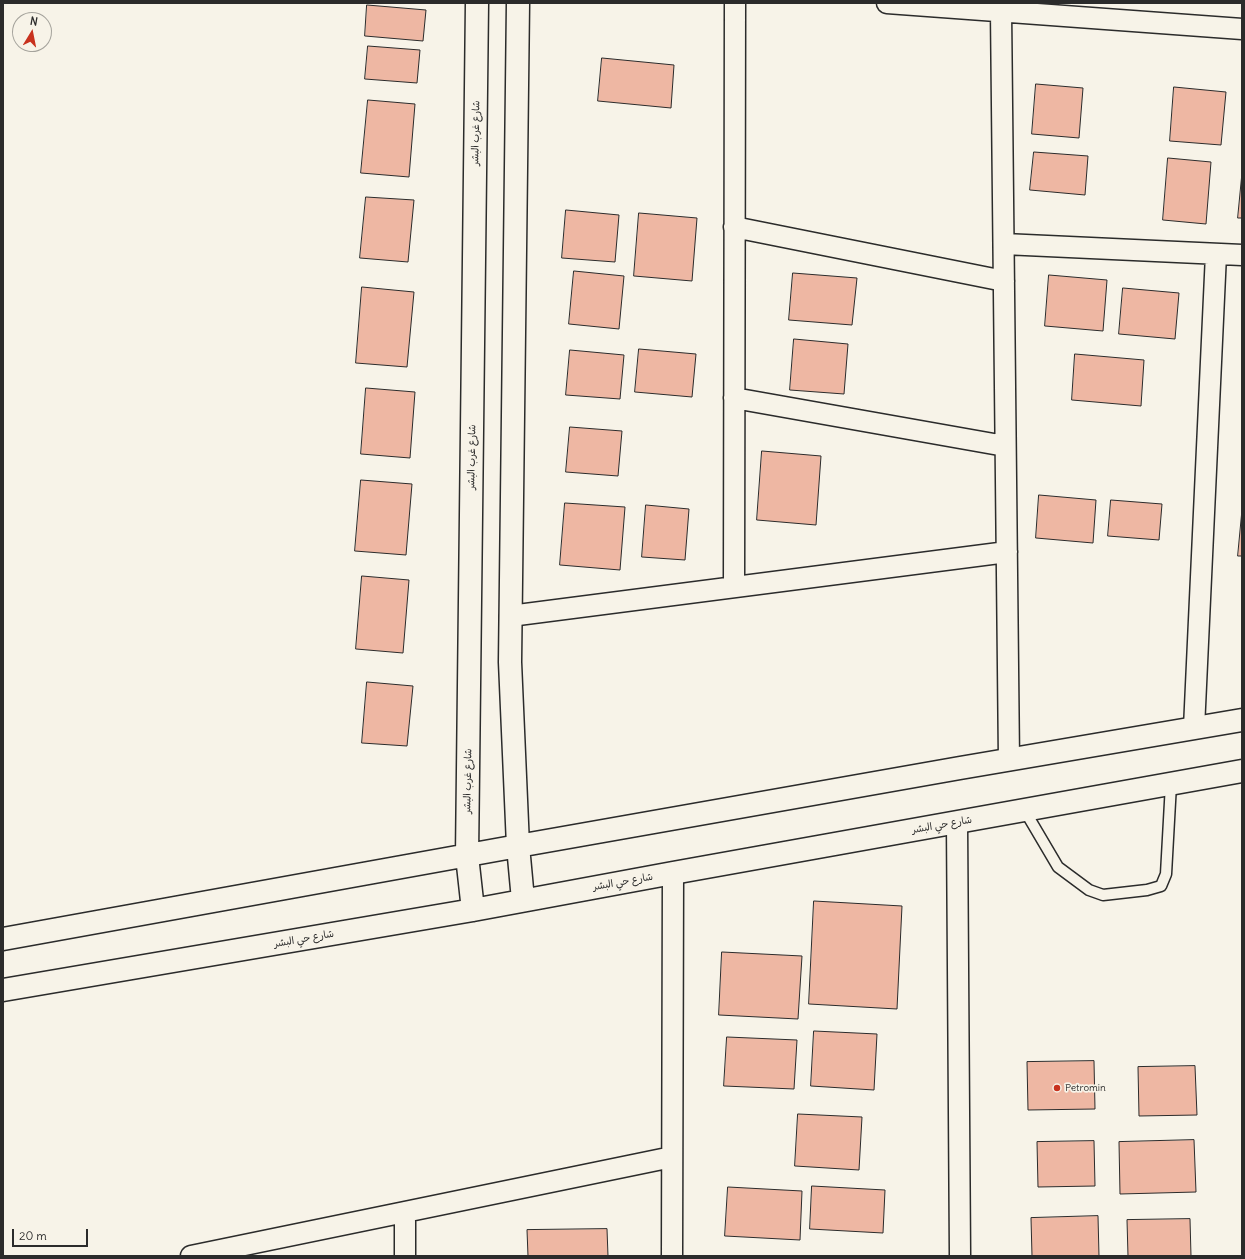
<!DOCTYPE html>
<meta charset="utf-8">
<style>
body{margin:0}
#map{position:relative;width:1245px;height:1259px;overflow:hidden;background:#f7f3e8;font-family:Delius,sans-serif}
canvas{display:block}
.frame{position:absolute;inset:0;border:4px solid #2b2b2b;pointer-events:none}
.north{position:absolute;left:12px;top:12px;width:40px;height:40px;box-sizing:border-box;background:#f7f3e8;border:1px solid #a5a39c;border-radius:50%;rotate:10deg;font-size:11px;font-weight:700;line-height:16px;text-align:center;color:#2b2b2b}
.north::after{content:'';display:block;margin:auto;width:14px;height:18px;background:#c8321e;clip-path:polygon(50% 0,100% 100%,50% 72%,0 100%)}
.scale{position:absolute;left:12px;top:1229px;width:76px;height:18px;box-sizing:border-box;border:2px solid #2b2b2b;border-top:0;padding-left:5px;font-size:12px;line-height:14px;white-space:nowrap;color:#2b2b2b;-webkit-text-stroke:3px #f7f3e8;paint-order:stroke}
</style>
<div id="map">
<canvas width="1245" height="1259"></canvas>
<div class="frame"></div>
<div class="north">N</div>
<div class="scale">20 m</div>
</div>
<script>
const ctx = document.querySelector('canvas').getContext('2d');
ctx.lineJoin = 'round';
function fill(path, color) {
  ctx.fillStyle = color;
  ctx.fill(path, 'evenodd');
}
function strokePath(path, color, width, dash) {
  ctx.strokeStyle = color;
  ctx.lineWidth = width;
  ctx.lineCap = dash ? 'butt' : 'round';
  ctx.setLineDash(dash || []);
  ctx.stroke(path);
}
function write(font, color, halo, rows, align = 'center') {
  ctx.font = font + ' Delius,"Playpen Sans Arabic",sans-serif';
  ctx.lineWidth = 3.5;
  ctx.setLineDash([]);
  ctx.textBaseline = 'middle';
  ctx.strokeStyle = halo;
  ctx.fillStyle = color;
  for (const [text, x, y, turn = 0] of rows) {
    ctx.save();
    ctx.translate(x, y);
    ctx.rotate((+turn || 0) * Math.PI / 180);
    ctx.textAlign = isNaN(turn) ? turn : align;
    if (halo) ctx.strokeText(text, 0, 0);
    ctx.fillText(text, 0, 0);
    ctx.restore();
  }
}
const building = new Path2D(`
 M367,5L426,10L423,41L365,36Z
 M368,46L420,50L417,83L365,79Z
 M602,58L674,65L671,108L598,101Z
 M1036,84L1083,88L1079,138L1032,134Z
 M1174,87L1226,92L1221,145L1170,141Z
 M368,100L415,104L409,177L361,173Z
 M1034,152L1088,156L1085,195L1030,190Z
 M1168,158L1211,162L1206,224L1163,220Z
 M1242,173V218H1238Z
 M366,197L414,200L408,262L360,258Z
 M566,210L619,215L615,262L562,258Z
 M639,213L697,218L692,281L634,276Z
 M574,271L624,276L619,329L569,324Z
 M793,273L857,278L852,325L789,320Z
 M1049,275L1107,280L1103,331L1045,326Z
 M362,287L414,292L407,367L356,363Z
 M1123,288L1179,293L1175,339L1119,334Z
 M794,339L848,344L844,394L790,390Z
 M639,349L696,354L692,397L635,392Z
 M570,350L624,355L620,399L566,395Z
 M1075,354L1144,360L1141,406L1072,400Z
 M366,388L415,392L410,458L361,454Z
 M570,427L622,431L618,476L566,472Z
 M762,451L821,456L816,525L757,520Z
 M361,480L412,484L406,555L355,551Z
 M1039,495L1096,500L1093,543L1036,538Z
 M1111,500L1162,504L1159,540L1108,536Z
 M565,503L625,507L620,570L560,565Z
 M646,505L689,509L685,560L642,557Z
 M1242,510V556H1238Z
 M362,576L409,580L403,653L356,649Z
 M367,682L413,686L407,746L362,743Z
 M814,901L902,906L897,1009L809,1004Z
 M722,952L802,956L798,1019L719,1015Z
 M814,1031L877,1034L874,1090L811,1086Z
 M727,1037L797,1040L794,1089L724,1086Z
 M1094,1061L1095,1109L1028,1110L1027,1062Z
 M1195,1066L1197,1115L1139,1116L1138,1067Z
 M798,1114L862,1117L859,1170L795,1166Z
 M1194,1140L1196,1192L1120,1194L1119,1142Z
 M1094,1141L1095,1186L1038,1187L1037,1142Z
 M812,1186L885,1190L883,1233L810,1229Z
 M728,1187L802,1191L800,1240L725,1236Z
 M1098,1216L1099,1256H1032L1031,1218Z
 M1190,1219L1191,1256H1128L1127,1220Z
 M607,1229L608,1256H528L527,1230Z`);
fill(building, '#eeb7a3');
strokePath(building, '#2b2b2b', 1);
const lane = new Path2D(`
 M1025,811L1058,867L1089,890L1103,895L1147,890L1161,886L1166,874L1171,784`);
const street = new Path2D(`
 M887,3L1242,29
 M1001,11L1009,760
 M734,227L1004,281
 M1004,244L1242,255
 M734,398L1005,446
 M734,587L735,3
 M510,616L1007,552
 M1194,728L1216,254
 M957,823L960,1256
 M191,1256L672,1157
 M405,1256V1212
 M672,1256L673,873`);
const secondary = new Path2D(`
 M518,3L510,662L518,846L523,900
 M473,910L467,856L477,3
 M3,939L518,846L960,768L1242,720
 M3,990L473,910L673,873L1242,771`);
strokePath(lane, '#2b2b2b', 13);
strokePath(street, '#2b2b2b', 23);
strokePath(secondary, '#2b2b2b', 25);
strokePath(lane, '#f7f3e8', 10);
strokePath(street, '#f7f3e8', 20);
strokePath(secondary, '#f7f3e8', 22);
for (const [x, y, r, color] of [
 [1057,1088,4,"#c8321e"]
]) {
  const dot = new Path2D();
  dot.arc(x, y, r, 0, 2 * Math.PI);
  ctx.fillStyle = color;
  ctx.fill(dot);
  strokePath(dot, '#f7f3e8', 1.5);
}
write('10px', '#2b2b2b', '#f7f3e8', [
 ["شارع غرب البشر",476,133,-89],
 ["شارع غرب البشر",472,457,-89],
 ["شارع غرب البشر",468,781,-89],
 ["شارع حي البشر",942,825,-10],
 ["شارع حي البشر",623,882,-10],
 ["شارع حي البشر",304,939,-10]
]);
write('10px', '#2b2b2b', '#f7f3e8', [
 ["Petromin",1065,1088]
], 'left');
</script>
